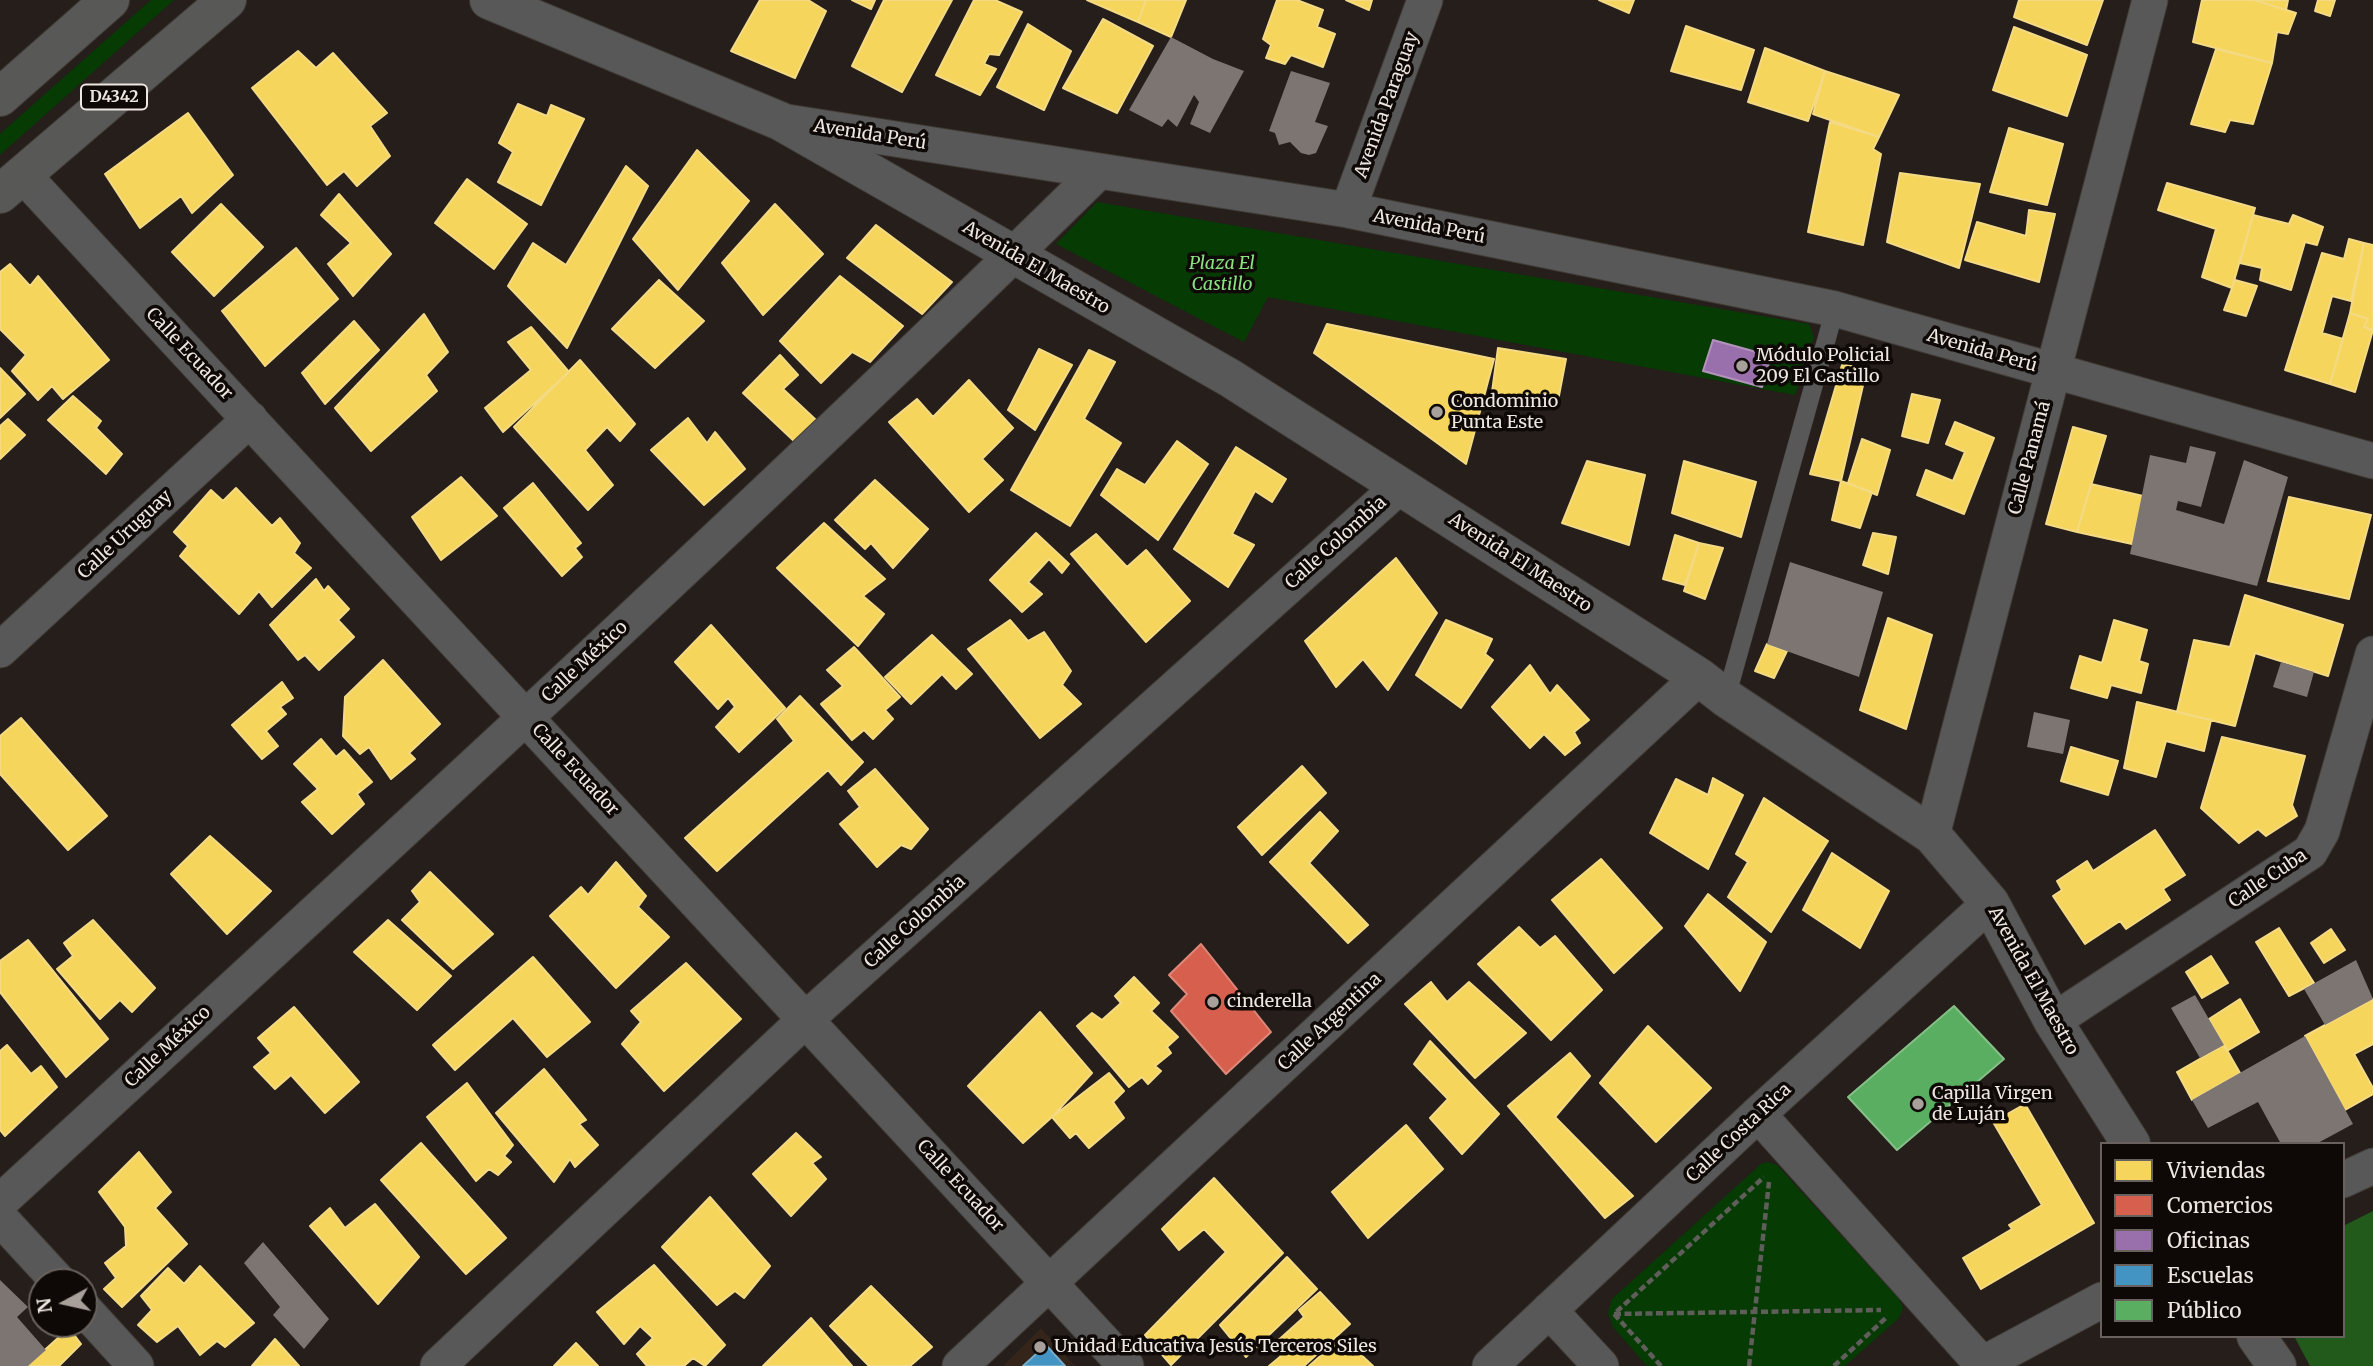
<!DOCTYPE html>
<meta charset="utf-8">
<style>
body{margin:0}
#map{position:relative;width:2373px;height:1366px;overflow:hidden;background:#251e1a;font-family:Merriweather,serif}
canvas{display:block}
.legend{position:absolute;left:2100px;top:1142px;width:245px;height:196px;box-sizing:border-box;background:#0e0906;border:2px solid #68615d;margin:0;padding:9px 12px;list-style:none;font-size:21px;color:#eee6e0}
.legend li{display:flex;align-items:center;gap:14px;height:35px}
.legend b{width:35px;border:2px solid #68615d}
.north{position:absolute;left:28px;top:1268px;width:70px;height:70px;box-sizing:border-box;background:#0e0906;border:2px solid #68615d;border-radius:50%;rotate:262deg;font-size:19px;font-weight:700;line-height:28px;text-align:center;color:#eee6e0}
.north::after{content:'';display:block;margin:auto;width:24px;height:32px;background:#a8a09b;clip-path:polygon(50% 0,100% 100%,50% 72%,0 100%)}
</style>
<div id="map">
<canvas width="2373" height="1366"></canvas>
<ul class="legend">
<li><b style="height:19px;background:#f6d55c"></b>Viviendas</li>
<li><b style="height:19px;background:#d6604d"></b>Comercios</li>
<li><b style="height:19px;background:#9970ab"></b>Oficinas</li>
<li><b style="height:19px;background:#4393c3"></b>Escuelas</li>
<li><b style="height:19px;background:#5aae61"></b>Público</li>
</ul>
<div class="north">N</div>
</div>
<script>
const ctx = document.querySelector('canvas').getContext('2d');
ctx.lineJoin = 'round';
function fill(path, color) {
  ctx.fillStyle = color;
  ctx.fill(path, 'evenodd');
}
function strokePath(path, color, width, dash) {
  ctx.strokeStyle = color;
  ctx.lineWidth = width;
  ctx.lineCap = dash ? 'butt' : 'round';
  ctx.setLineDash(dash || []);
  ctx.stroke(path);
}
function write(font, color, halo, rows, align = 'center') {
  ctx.font = font + ' Merriweather,serif';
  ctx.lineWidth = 7;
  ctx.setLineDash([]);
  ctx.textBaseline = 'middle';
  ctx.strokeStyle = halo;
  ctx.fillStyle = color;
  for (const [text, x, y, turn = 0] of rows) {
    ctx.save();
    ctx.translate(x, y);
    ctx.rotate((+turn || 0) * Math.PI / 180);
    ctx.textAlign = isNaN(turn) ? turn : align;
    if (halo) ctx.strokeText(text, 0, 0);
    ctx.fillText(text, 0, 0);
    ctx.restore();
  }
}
fill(new Path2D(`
 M1041,1328L1075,1366H1003Z`), '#352419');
fill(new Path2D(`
 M151,0H174L0,155V134Z
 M1097,202L1809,324L1814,337L1795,395L1268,297L1244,342L1056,244Z
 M1768,1162L1777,1165L1899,1299L1903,1308L1899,1318L1845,1366H1647L1613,1327L1608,1313L1612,1299L1761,1164Z`), '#063b04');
fill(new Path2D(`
 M2373,1211V1366H2310L2294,1336H2343V1226Z`), '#215a1a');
const homes = new Path2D(`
 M760,0H808L826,11L795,78L731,51Z
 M852,0H875L871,9Z
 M884,0H952L902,92L852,66Z
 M974,0H995L1022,12L999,55L989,54L984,64L996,69L980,95L936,75Z
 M1087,0H1146L1138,22Z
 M1146,0H1186L1171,37L1138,22Z
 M1277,0H1297L1323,10L1317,27L1335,34L1323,67L1291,55L1285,64L1266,58L1271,45L1263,39Z
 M1346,0H1372L1369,10Z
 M1599,0H1634L1629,13Z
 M2019,0H2103L2087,45L2014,17Z
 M2202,0H2254L2296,13L2288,34L2277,32L2272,63L2193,42Z
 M2254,0H2288L2286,10Z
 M2318,0H2335L2330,16L2315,11Z
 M1103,19L1153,46L1117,113L1063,88Z
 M1028,24L1071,51L1044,110L997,87Z
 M1686,26L1754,50L1741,90L1671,71Z
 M2014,27L2087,55L2067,116L1993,90Z
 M1765,48L1825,71L1808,121L1748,102Z
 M2216,49L2272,63L2253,124L2230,120L2225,132L2191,124Z
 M298,51L316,68L333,53L387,113L370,126L390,156L357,186L344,171L327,185L252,88Z
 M1825,71L1899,95L1879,137L1813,114Z
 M518,104L547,116L551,105L584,119L541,205L498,182L513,152L499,143Z
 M188,113L233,175L192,213L181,196L140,228L105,174Z
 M1830,122L1879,137L1873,149L1881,154L1863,245L1808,232Z
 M2009,128L2063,144L2047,205L1990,192Z
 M697,150L749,201L678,290L633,239Z
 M626,166L648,186L567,348L508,286L533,243L566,265Z
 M1900,173L1980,184L1959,268L1887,242Z
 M467,179L527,224L494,269L435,223Z
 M2167,183L2255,208L2232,288L2202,277L2216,229L2158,210Z
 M339,194L391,254L353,296L328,264L351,243L321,215Z
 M221,204L263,247L214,296L172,252Z
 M775,204L823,254L763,315L722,263Z
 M2029,210L2055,214L2039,282L1965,260L1977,222L2026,236Z
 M2253,215L2289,224L2293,215L2323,227L2317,245L2305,242L2291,290L2260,280L2262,268L2240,263Z
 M876,225L952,282L922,314L847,258Z
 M2349,239L2364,243L2351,301L2332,296L2322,333L2343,339L2330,384L2285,370L2322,253L2344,259Z
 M2364,243L2373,245V331L2364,327L2368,319L2350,313Z
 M296,248L338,299L265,366L222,311Z
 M10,264L30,286L38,276L109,360L63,399L52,386L38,400L12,371L26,355L0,329V272Z
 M840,276L903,326L870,362L852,352L821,383L780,341Z
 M659,280L704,321L655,368L612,329Z
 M2235,280L2257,286L2246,316L2224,310Z
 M2350,313L2368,319L2364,327L2373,330L2355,392L2330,384Z
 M424,314L448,352L426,375L437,391L371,451L335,408Z
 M354,321L379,350L325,404L302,373Z
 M1327,324L1494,359L1466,464L1314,353Z
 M531,327L569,372L503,432L485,408L531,370L508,342Z
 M1498,348L1566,359L1557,406L1492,392Z
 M1039,349L1072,365L1035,430L1008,410Z
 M1089,350L1115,362L1084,419L1121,443L1070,526L1011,490Z
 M780,355L798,375L783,389L816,420L795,442L743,393Z
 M580,360L635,424L620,441L607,427L585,450L613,485L588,510L514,427Z
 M1842,365L1867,368L1841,481L1810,474Z
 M0,368L25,394L0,418Z
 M969,380L1013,428L982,459L1003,480L969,512L889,422L917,399L933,417Z
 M1912,394L1940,400L1928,443L1902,436Z
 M73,396L101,421L96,428L122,454L106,474L48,420Z
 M688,418L707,443L715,432L745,469L704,505L651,450Z
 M8,419L25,435L0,459V426Z
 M1955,422L1994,438L1964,514L1917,495L1926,470L1953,481L1965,452L1946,444Z
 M2073,427L2106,436L2077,532L2046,524Z
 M1862,439L1890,450L1877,495L1848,483Z
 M1177,441L1208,464L1158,540L1101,495L1117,469L1145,485Z
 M1236,447L1286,479L1272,502L1255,491L1232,534L1254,545L1228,587L1174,549Z
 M1587,461L1645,475L1629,545L1562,523Z
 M1684,461L1756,482L1741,537L1672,513Z
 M461,477L497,516L441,560L412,517Z
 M875,480L928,529L893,568L871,543L865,549L835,520Z
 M1841,481L1872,492L1860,528L1832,520Z
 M533,483L581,543L575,548L582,557L562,576L504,508Z
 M2091,484L2143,496L2132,544L2077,532Z
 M236,488L272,526L280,518L300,543L294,553L311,568L272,607L259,591L239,614L180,556L188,546L174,532L211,490L223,501Z
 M2289,497L2371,515L2349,599L2268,581Z
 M824,523L885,579L863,596L884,614L858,646L777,568Z
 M1036,533L1069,564L1062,573L1049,559L1028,582L1042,594L1022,612L990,580Z
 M1873,533L1896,537L1888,574L1863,565Z
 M1096,534L1127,567L1146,550L1190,601L1146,642L1071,554Z
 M1675,535L1699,543L1685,585L1663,579Z
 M1699,543L1723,548L1705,599L1684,591Z
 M1396,558L1437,613L1388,690L1363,659L1336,687L1305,641Z
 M316,579L324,591L328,586L349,609L338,620L354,637L319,670L305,655L298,660L270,625Z
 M2245,595L2343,625L2328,676L2255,653L2235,726L2177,712L2194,640L2230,647Z
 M1888,618L1932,635L1906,729L1860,710Z
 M1010,620L1028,641L1044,632L1071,671L1062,685L1081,704L1040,738L968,649Z
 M1446,620L1492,639L1485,654L1493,660L1461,708L1416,675Z
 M2114,620L2147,630L2139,661L2148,664L2141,693L2111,685L2107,698L2071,688L2080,656L2102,663Z
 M711,625L785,708L739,752L716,727L735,707L728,698L718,709L675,662Z
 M932,635L972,674L956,689L942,674L911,704L885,677Z
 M1767,644L1787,651L1774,678L1755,671Z
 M854,647L900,697L885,710L893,719L873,739L864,730L852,740L821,704L843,686L827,670Z
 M383,660L440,724L409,753L415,759L391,779L369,747L360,754L343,736L345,697Z
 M1530,665L1550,694L1557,685L1589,720L1574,732L1580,743L1565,755L1544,734L1530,748L1492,707Z
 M282,682L293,698L280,707L286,714L266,731L278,746L262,759L232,725Z
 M800,696L863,762L841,785L828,770L717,871L685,838L794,741L777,719Z
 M2137,702L2211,720L2204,751L2166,741L2156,777L2124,768Z
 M21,718L107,816L68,850L0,774V736Z
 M2222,737L2305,756L2292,805L2297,816L2266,836L2258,829L2239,843L2201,808Z
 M321,739L336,757L344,750L372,782L357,794L364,804L332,834L302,802L318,789L294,764Z
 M2071,747L2118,761L2108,795L2061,781Z
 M1302,766L1326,793L1262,855L1238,827Z
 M875,769L928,829L911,849L901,845L877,867L840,824L860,807L848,791Z
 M1713,778L1743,795L1708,869L1650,833L1676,779L1708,795Z
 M1764,798L1828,841L1771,932L1728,897L1748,862L1736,854Z
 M1320,812L1338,831L1309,863L1368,925L1348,943L1270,862Z
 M2155,830L2185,875L2163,889L2170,900L2126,929L2120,921L2085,944L2053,896L2062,890L2057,881L2087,861L2093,871Z
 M210,836L271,891L227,934L171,874Z
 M1832,853L1889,891L1860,948L1803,910Z
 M1601,859L1662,928L1614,973L1552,900Z
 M616,862L646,896L638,907L669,937L616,988L550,916L581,887L588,895Z
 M430,872L493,934L453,969L402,920L420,902L412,891Z
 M1708,894L1766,942L1740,991L1685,926Z
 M93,920L155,988L132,1012L120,1000L100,1019L57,969L73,956L64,943Z
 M388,920L451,976L417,1010L354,952Z
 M1519,927L1540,948L1555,936L1602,990L1551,1040L1478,964Z
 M2279,928L2314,983L2289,996L2256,942Z
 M2331,929L2345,950L2324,963L2311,943Z
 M28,940L108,1039L66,1077L0,992V961Z
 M2211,956L2228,983L2202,998L2186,972Z
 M533,957L590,1022L547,1057L513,1018L455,1070L433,1045Z
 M686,963L741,1019L664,1091L622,1044L641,1022L631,1011Z
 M1134,977L1159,1003L1151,1011L1178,1037L1167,1047L1171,1053L1155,1066L1161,1071L1148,1084L1142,1077L1129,1087L1077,1026L1092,1013L1102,1020L1121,1003L1115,996Z
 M1431,982L1447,1002L1469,982L1526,1033L1475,1078L1405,1004Z
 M2240,999L2259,1032L2227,1051L2209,1019Z
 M2373,999V1044L2354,1054L2373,1088V1094L2345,1110L2305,1036Z
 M294,1007L359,1082L325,1113L291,1075L275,1089L254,1067L271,1053L258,1038Z
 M1040,1012L1092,1073L1052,1117L1023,1143L968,1086Z
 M1648,1026L1711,1088L1656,1142L1600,1083Z
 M1430,1041L1499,1114L1462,1154L1430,1118L1448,1099L1414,1064Z
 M7,1045L31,1074L41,1066L57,1087L5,1136L0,1130V1051Z
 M2224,1045L2240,1073L2192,1100L2177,1072Z
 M1570,1053L1590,1076L1555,1117L1633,1196L1605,1218L1508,1106Z
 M544,1069L586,1120L579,1124L598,1145L575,1167L570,1159L554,1182L496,1113Z
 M1109,1073L1124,1091L1113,1102L1124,1118L1089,1148L1076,1133L1070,1138L1052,1117Z
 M467,1083L513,1145L504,1156L511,1162L498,1175L489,1169L476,1181L427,1117Z
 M2025,1104L2094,1223L1981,1289L1963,1258L2012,1229L2009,1225L2042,1205L1993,1122Z
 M1406,1125L1443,1169L1368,1238L1332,1192Z
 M796,1133L821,1157L812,1163L826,1179L791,1216L753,1174Z
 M421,1143L506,1238L466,1274L381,1180Z
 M139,1152L171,1192L155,1208L187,1244L122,1307L104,1289L116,1278L105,1263L126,1246L125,1227L99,1192Z
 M1214,1178L1283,1253L1171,1365L1145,1335L1226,1252L1204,1229L1179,1250L1162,1229Z
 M710,1197L770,1266L744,1298L735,1291L717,1305L662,1247Z
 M375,1204L419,1257L378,1304L310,1226L330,1208L345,1228Z
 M1287,1257L1317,1289L1246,1357L1220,1325Z
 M654,1265L725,1345L705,1366L693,1358L684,1366H647L637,1354L653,1338L640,1326L624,1344L597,1312Z
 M200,1266L254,1323L225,1347L217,1341L200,1355L178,1326L157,1342L138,1325L152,1310L141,1296L168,1268L184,1284Z
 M871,1286L932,1347L910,1366H869L830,1326Z
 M1320,1292L1350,1324L1304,1366H1269L1281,1356L1273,1345L1304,1317L1299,1310Z
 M811,1318L852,1366H763Z
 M69,1328L81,1344L59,1366H27Z
 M1342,1337L1373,1366H1309Z
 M275,1339L299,1366H252Z
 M576,1343L598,1366H554Z`);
fill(homes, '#f6d55c');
strokePath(homes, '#f4da84', 2);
const shops = new Path2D(`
 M1201,944L1271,1032L1226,1074L1171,1011L1187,994L1169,975Z`);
fill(shops, '#d6604d');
strokePath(shops, '#dd8879', 2);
const offices = new Path2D(`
 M1713,340L1771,356L1762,387L1703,371Z`);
fill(offices, '#9970ab');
strokePath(offices, '#b293bb', 2);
const schools = new Path2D(`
 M1046,1345L1065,1366H1023Z`);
fill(schools, '#4393c3');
strokePath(schools, '#76accc', 2);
const public = new Path2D(`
 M1954,1006L2004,1059L1897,1150L1848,1097Z`);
fill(public, '#5aae61');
strokePath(public, '#86bf87', 2);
fill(new Path2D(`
 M1171,37L1213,59L1244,71L1210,133L1190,124L1199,102L1194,95L1177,127L1168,119L1162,127L1129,110Z
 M1291,71L1330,83L1315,122L1328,126L1316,153L1309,155L1301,153L1290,142L1279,145L1275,133L1269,131Z
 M2190,446L2216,452L2201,507L2178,501L2176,510L2224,524L2244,460L2288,477L2257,586L2130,554L2150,455L2186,463Z
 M1790,562L1883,592L1859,677L1767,644Z
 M2281,662L2314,672L2307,697L2273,687Z
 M2034,712L2070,720L2063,754L2027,747Z
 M2356,960L2373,999L2325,1025L2304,989Z
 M2195,995L2224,1045L2200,1058L2171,1008Z
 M2305,1036L2353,1124L2316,1144H2281L2258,1102L2208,1128L2192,1100Z
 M263,1242L329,1319L304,1349L273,1315L280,1307L244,1263Z
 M0,1280L28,1307L17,1317L46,1350L28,1366H0Z`), '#7c7572');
const service = new Path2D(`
 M1726,698L1835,309`);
const minor = new Path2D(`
 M787,122L1348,210L1835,309L2373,461
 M23,175L1126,1366
 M1348,210L1425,0
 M0,650L250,419
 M1932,835L2150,0
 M2053,1021L2310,852L2322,831L2373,654
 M1758,1114L1982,1364
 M2343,1180L2373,1166
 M0,1202C370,862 741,523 1099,171
 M0,1218L59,1282
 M84,1309L136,1366
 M1549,1310L1601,1366
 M438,1366L805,1020L1400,486
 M960,1366L1699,677
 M1490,1366L1758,1114L1990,903
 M1979,1366L2102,1300`);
const tertiary = new Path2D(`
 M489,0L780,121L1230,378L1699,677L1726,698L1932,835L1990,903L2053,1021L2131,1144
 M2256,1336L2277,1366`);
const primary = new Path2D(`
 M0,97L110,0
 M0,194L227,0`);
strokePath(service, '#403b37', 19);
strokePath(minor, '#403b37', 37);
strokePath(tertiary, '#403b37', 40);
strokePath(primary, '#403b37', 40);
strokePath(new Path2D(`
 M1614,1314L1881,1310
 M1661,1366L1614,1314L1764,1177
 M1749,1366L1769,1182
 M1834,1366L1888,1316`), '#5f5e5b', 4.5, [7, 3.5]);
strokePath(service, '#575857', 18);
strokePath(minor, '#575857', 35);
strokePath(tertiary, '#575857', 38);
strokePath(primary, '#585956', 38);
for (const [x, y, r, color] of [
 [1742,366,7,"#a8a09b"],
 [1437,412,7,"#a8a09b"],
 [1213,1002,7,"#a8a09b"],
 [1918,1104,7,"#a8a09b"],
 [1040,1347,7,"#a8a09b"]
]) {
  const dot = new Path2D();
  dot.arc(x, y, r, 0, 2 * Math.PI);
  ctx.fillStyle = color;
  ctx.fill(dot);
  strokePath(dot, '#0e0906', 2.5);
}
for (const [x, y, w] of [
 [114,97,66]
]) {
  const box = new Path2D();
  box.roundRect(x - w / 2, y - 12.5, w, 25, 5);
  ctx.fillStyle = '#0e0906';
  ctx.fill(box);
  strokePath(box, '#eee6e0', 2);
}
write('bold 16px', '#eee6e0', null, [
 ["D4342",114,97]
]);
write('18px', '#eee6e0', '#0e0906', [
 ["Avenida Paraguay",1387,105,-70],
 ["Avenida Perú",870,135,9],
 ["Avenida Perú",1429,227,11],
 ["Avenida El Maestro",1036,268,30],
 ["Avenida Perú",1982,351,16],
 ["Calle Ecuador",189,354,47],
 ["Calle Panamá",2030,458,-75],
 ["Calle Uruguay",125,535,-43],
 ["Calle Colombia",1336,543,-42],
 ["Avenida El Maestro",1520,563,33],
 ["Calle México",585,662,-43],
 ["Calle Ecuador",575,770,47],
 ["Calle Cuba",2268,879,-34],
 ["Calle Colombia",915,922,-42],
 ["Avenida El Maestro",2033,981,61],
 ["Calle Argentina",1330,1022,-43],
 ["Calle México",168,1047,-43],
 ["Calle Costa Rica",1739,1133,-43],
 ["Calle Ecuador",960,1186,47]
]);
write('italic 18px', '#8ae180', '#0e0906', [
 ["Plaza El",1222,264],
 ["Castillo",1222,285]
]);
write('18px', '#eee6e0', '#0e0906', [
 ["Módulo Policial",1756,356],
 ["209 El Castillo",1756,377],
 ["Condominio",1451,402],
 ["Punta Este",1451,423],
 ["cinderella",1227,1002],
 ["Capilla Virgen",1932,1094],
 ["de Luján",1932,1115],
 ["Unidad Educativa Jesús Terceros Siles",1054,1347]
], 'left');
</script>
